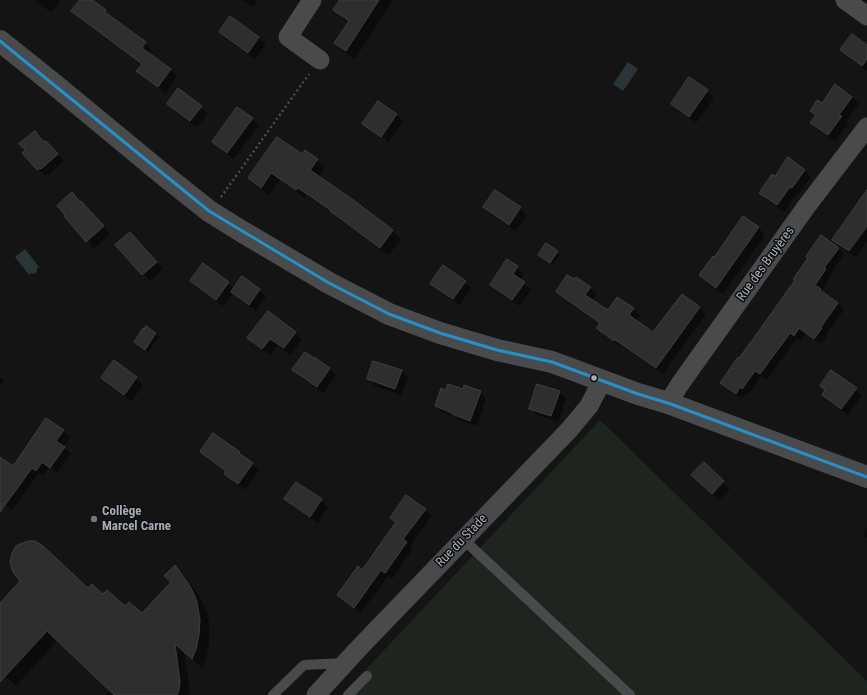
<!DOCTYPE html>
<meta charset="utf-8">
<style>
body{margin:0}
canvas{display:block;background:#141414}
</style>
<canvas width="867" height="695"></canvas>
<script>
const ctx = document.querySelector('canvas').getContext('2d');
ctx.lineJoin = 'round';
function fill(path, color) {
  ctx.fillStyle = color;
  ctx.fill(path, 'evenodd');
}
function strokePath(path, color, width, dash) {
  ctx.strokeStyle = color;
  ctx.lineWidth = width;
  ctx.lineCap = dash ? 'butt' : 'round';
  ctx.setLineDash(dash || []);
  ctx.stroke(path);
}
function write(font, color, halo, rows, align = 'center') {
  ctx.font = font + ' "Roboto Condensed",sans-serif';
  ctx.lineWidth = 3;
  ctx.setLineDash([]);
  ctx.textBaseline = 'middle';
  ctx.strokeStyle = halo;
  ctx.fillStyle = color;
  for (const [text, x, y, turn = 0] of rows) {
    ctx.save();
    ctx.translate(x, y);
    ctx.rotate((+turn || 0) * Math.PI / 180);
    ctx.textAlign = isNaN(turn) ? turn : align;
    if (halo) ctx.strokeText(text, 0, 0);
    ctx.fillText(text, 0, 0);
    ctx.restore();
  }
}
fill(new Path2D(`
 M600,420L867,681V695H342Z`), '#1e241e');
fill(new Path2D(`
 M628,62L638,69L623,91L613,84Z
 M25,249L39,267L37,269V272L33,274L31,273L29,275L15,257Z`), '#2b3439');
fill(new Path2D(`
 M34,0H61L53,11H49Z
 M81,0H91L106,11L112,17L145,43L152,50L149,54L171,70L177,77L166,93L144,78L138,71L142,65L79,18L72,11Z
 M243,0H258L253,7Z
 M341,0H393L355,59L344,52L335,43L348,23L343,19L334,10Z
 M230,18L259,38L266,45L255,59L227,39L220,32Z
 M867,46V71L848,57L841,50Z
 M835,86L852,97L859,104L846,122L848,124L835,141L818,130L812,123L817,116L811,111L822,105Z
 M707,91L714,98L696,123L679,111L672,104Z
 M168,103L201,107L208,114L197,127L175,110Z
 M396,114L403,121L388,143L370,131L385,141L386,139L370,128V131L363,124Z
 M252,118L259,125L234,159L220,149L213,142Z
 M45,143L52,149L64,161L48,175L47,174L45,176L23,153Z
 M305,152L317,160L325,168L319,178L351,200L392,231L401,239L389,255L339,219L335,215L306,195L305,198L280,180L269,195L257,186L249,178L303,156Z
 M805,170L811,177L799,194L797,193L784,212L767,200L760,193L775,177Z
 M867,190V241L856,257L839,246L833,239L866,194L865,193Z
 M80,203L88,209L110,234L94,248L65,216Z
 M485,207L520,208L527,215L516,231L491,214Z
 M744,217L759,228L765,235L723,294L707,282L700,275L714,258Z
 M137,240L163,269L150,281L117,245Z
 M838,248L844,254L830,275L831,276L821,291L838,303L844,310L826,334L828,335L821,344L806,334L801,341L797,338L767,380L761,376L749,394L747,393L742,399L728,389L722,383L796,280L809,259L807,257Z
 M557,252L560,255L553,265L543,258Z
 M508,261L517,267L524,274L520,280L531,290L520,306L498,292L491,285Z
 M203,265L228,283L234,289L243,277L259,290L266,297L256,311L239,299L233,293L223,306L198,288L191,281Z
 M465,282L471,288L460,305L438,290L432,284Z
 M590,288L597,294L592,301L608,312L633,309L640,315L636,321L653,333L699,308L706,314L663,374L621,345V346L604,335L597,328L600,324L564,298L557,292Z
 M147,327L159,337L148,352L138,345Z
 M295,332L302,339L291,355L278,345L270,355L256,345L249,338Z
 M114,362L136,378L143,385L132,401L109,384L102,378Z
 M329,368L336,375L324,393L300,377L294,370Z
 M401,371L408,378L401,395L375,386L368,379Z
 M0,377L4,381L0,385Z
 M821,386L856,389L862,395L848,415L830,402L823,395L826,391Z
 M463,390L480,392L486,398L477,426L459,420L456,417L442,412L436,406L447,392Z
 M559,392L566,399L558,422L537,415L530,408Z
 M63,431L70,437L63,447L71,454L57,473L49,467L43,476L39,473L12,510L4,504L0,509V459L13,467Z
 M201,452H239L259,470L245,490L232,481L225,474L227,472L208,459Z
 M704,463L730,489L719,500L693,475Z
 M296,483L321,500L328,507L318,523L292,506L286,499Z
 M425,510L432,516L410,546L413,549L392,579L388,576L361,613L345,602L338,595L362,571L396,523L391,517Z
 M867,527V538L864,535Z
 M175,567L184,576L198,594L207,612L209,622V645L206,659L202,668L184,652L190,692L189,695H107L106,694L110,690L57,641L16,686L0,671V604L88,590L103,595L125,608L142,615L172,582Z`), '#0007');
const building = new Path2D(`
 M80,0H93L106,10L105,12L146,42L142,48L171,69L158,87L136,71L142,64L71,11Z
 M340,0H379L346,51L334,43L349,21L333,10Z
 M230,16L259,37L248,53L219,32Z
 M852,34L867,45V59L862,66L840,50Z
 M689,77L708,90L689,117L671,104Z
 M835,84L852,97L839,115L842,116L828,135L810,123L816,115L810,111L817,100L822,103Z
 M178,88L202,106L190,121L167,104Z
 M378,101L397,114L381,137L362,124Z
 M237,107L253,118L227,153L212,142Z
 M35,131L44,142L46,141L58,154L41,169L40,168L37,170L22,153L25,150L19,144Z
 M277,137L302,154L305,150L318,159L310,170L352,199L393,230L380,248L330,211V210L298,188L296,190L271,173L261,188L248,178Z
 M788,157L805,170L792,188L790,187L777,205L759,193L772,174L775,176Z
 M495,190L521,207L509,225L483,207Z
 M867,190V226L849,251L832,240Z
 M72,192L80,202L81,201L104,226L86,242L64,216L65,215L57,206Z
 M743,216L759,227L716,288L699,275L713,256L714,257Z
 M130,232L157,262L142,275L115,245Z
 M821,235L839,248L824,268L826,269L815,285L821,289L820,290L838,303L821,327L822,328L814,339L799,328L794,336L790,333L760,374L755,371L742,389L740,387L736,394L720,383L738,357L739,358L756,335L795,280L793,279L808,258L806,257Z
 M546,243L558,251L550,263L538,255Z
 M507,259L518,266L513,274L525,282L512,300L490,285Z
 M203,263L229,282L216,300L190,281Z
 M443,265L466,281L453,299L430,284Z
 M567,275L574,279L576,277L591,287L585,295L608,310L617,297L634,308L629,315L653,332L682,294L700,307L656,368L614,339V341L596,328L600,323L556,292Z
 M242,276L260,289L249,305L231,292Z
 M268,311L296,332L284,348L270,339L262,349L247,338Z
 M146,326L156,333L145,350L134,342L143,328L144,329Z
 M305,352L314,358V357L330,368L317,387L292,370Z
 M114,360L137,377L124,395L101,378Z
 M373,361L402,370L395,389L367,379Z
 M831,370L857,388L841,409L822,395L825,390L820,386Z
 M448,384L463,389L464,385L481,391L470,421L452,414V413L435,406L441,388L446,390Z
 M537,384L560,391L551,416L529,409Z
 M46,418L64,430L56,441L65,447L50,468L42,462L36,471L32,468L0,512V457L13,466Z
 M213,433L240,452L239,453L253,463L238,484L224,474L226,471L200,452Z
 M704,462L724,481L712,494L691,475Z
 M296,482L322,499L310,517L284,499Z
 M406,495L426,509L403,539L407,542L385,573L381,570L354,608L337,595L358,566L362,570L396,522L390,518Z
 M29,541H35L43,546L88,588L92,584L103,594L107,590L125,606L129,602L142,613L171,582L164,576L175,565L188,583L193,592L197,602L200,620L199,635L196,649L192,659L175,644L180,682L179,690L177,695H114L47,631L0,682V603L20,581L13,572L11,566L10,562L12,553L16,546L20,544Z`);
fill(building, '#2e2e30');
strokePath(building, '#3c3e40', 1);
strokePath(new Path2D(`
 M221,197L309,74`), '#4a4b4e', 2.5, [2, 3]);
strokePath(new Path2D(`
 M464,540L630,695
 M273,695L304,665L345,663
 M348,695L367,676`), '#484a4c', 10);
strokePath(new Path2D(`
 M312,0L288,37L320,60
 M845,0L867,16
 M668,403L680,384L806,207L867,127
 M316,695L358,649L569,430L589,406L602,381`), '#484a4c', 19);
strokePath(new Path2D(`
 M0,41L55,85L165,176L209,211L241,231L329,283L389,314L440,333L497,350L552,362L638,394L668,403L867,477`), '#484a4c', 22);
strokePath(new Path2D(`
 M0,41L209,211L329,283L389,314L440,333L497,350L552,362L638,394L668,403L867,477`), '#2790c9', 3);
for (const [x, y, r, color] of [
 [594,378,3.5,"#a6acb4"],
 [94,519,4,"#73777c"]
]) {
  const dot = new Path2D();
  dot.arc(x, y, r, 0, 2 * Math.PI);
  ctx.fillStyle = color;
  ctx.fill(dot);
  strokePath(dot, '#0e0e10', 1.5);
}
write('13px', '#a6acb4', '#0e0e10', [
 ["Rue des Bruyères",766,264,-54],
 ["Rue du Stade",462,541,-46]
]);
write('bold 13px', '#a6acb4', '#0e0e10', [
 ["Collège",102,512],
 ["Marcel Carne",102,527]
], 'left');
</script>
